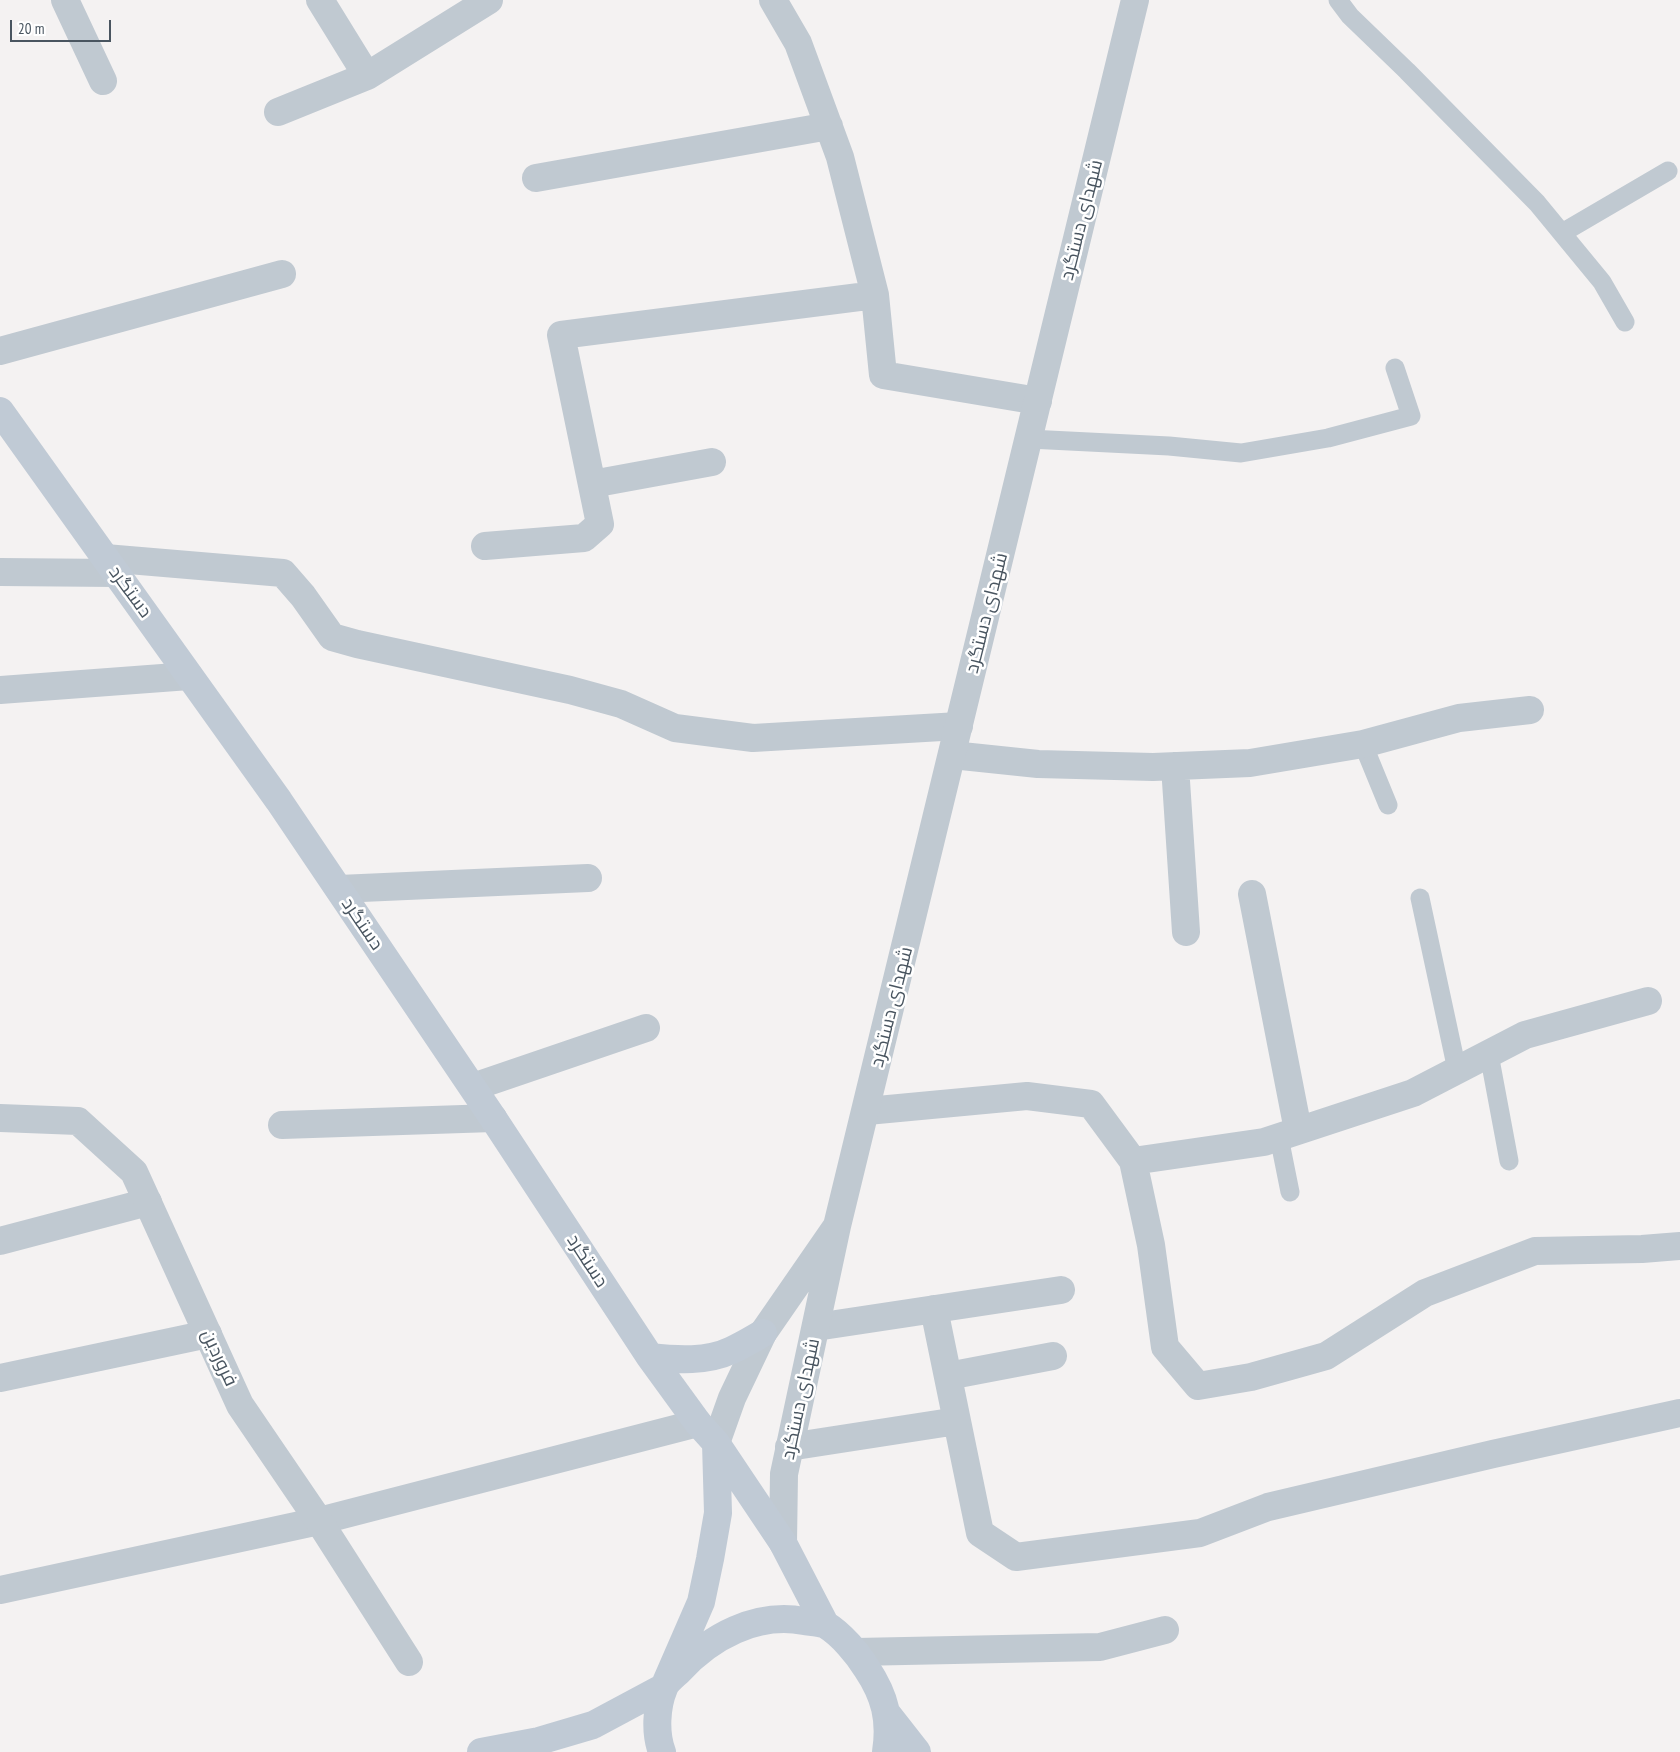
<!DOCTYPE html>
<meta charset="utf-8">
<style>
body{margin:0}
#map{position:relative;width:1680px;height:1752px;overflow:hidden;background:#f4f2f2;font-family:"PT Sans Narrow",sans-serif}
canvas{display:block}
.scale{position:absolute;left:10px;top:20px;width:101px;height:22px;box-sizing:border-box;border:2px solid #495560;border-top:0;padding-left:6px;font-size:15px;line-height:18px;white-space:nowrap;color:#495560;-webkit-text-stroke:4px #fff;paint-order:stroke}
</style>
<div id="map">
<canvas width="1680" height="1752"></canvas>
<div class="scale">20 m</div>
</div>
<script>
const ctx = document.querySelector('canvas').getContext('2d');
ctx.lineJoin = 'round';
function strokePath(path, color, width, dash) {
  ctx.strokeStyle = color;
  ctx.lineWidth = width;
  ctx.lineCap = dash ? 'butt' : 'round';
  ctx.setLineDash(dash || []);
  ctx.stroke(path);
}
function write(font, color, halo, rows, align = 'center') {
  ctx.font = font + ' "PT Sans Narrow",Cairo,sans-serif';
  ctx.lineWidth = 5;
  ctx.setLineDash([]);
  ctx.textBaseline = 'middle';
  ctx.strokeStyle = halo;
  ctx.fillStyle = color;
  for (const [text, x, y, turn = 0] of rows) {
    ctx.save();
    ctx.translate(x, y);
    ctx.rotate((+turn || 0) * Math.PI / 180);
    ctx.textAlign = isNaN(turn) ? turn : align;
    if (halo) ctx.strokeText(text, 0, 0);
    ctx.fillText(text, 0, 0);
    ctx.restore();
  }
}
strokePath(new Path2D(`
 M1338,0L1350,16L1407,71L1537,203L1602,282L1625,322
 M1562,233L1668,171
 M1029,439L1169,446L1241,453L1328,438L1411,416L1395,368
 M1363,744L1388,805
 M1420,898L1457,1070
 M1489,1054L1509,1161
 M1279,1137L1290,1192`), '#c0c9d1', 19);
strokePath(new Path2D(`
 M65,0L103,81
 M320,0L367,76
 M773,0L798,43L840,157L875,295L883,375L1038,401
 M278,112L367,76L489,0
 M536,178L829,126
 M0,351L282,274
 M592,484L712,462
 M485,546L584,538L600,524L561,335L875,295
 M105,558L283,573L303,596L332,637L357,644L570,690L621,704L675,728L753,738L959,726
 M0,572L116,573
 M0,690L189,676
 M952,755L1038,764L1153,767L1250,763L1363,744L1459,718L1530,710
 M1175,766L1186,932
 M339,889L588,878
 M1252,894L1298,1130
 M473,1087L646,1028
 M867,1111L1027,1096L1091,1104L1133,1161L1151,1245L1165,1347L1198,1386L1251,1377L1326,1356L1425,1293L1535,1251L1642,1249L1680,1246
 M282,1125L493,1118
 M1133,1161L1264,1142L1413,1093L1525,1035L1648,1001
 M0,1241L148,1202
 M934,1309L980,1533L1016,1557L1200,1533L1268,1507L1493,1454L1680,1413
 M816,1327L1061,1290
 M948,1376L1053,1356
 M0,1378L208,1334
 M789,1447L957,1421
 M0,1590L319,1521L698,1423
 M856,1652L1100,1647L1165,1630`), '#c0c9d1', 28);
strokePath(new Path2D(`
 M0,1118L78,1121L134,1172L240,1405L319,1521L409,1662
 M837,1226L1135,0
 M716,1443L732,1398L763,1333L837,1226L784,1474L783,1543`), '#c0c9d1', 28);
strokePath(new Path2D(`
 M0,411L279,801L493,1118L650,1357L698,1423L716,1443L783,1543L825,1624
 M650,1357C677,1360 707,1362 732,1350C743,1345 753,1339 763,1333
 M888,1715L917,1752
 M481,1752L539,1741L593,1725L664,1687L701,1602L710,1559L718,1513L716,1443
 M662,1752C655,1734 656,1707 664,1688C666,1682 674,1676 679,1671C710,1637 756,1612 804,1621C810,1622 820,1622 826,1625C841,1634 858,1654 867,1669C885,1696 891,1720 886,1752`), '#c0cad5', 28);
write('19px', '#495560', '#fff', [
 ["شهدای دستگرد",1082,220,-76],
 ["دستگرد",130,592,54],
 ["شهدای دستگرد",987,613,-76],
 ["دستگرد",362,924,56],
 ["شهدای دستگرد",892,1007,-76],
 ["دستگرد",587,1261,57],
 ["فروردین",219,1358,65],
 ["شهدای دستگرد",801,1399,-78]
]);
</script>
